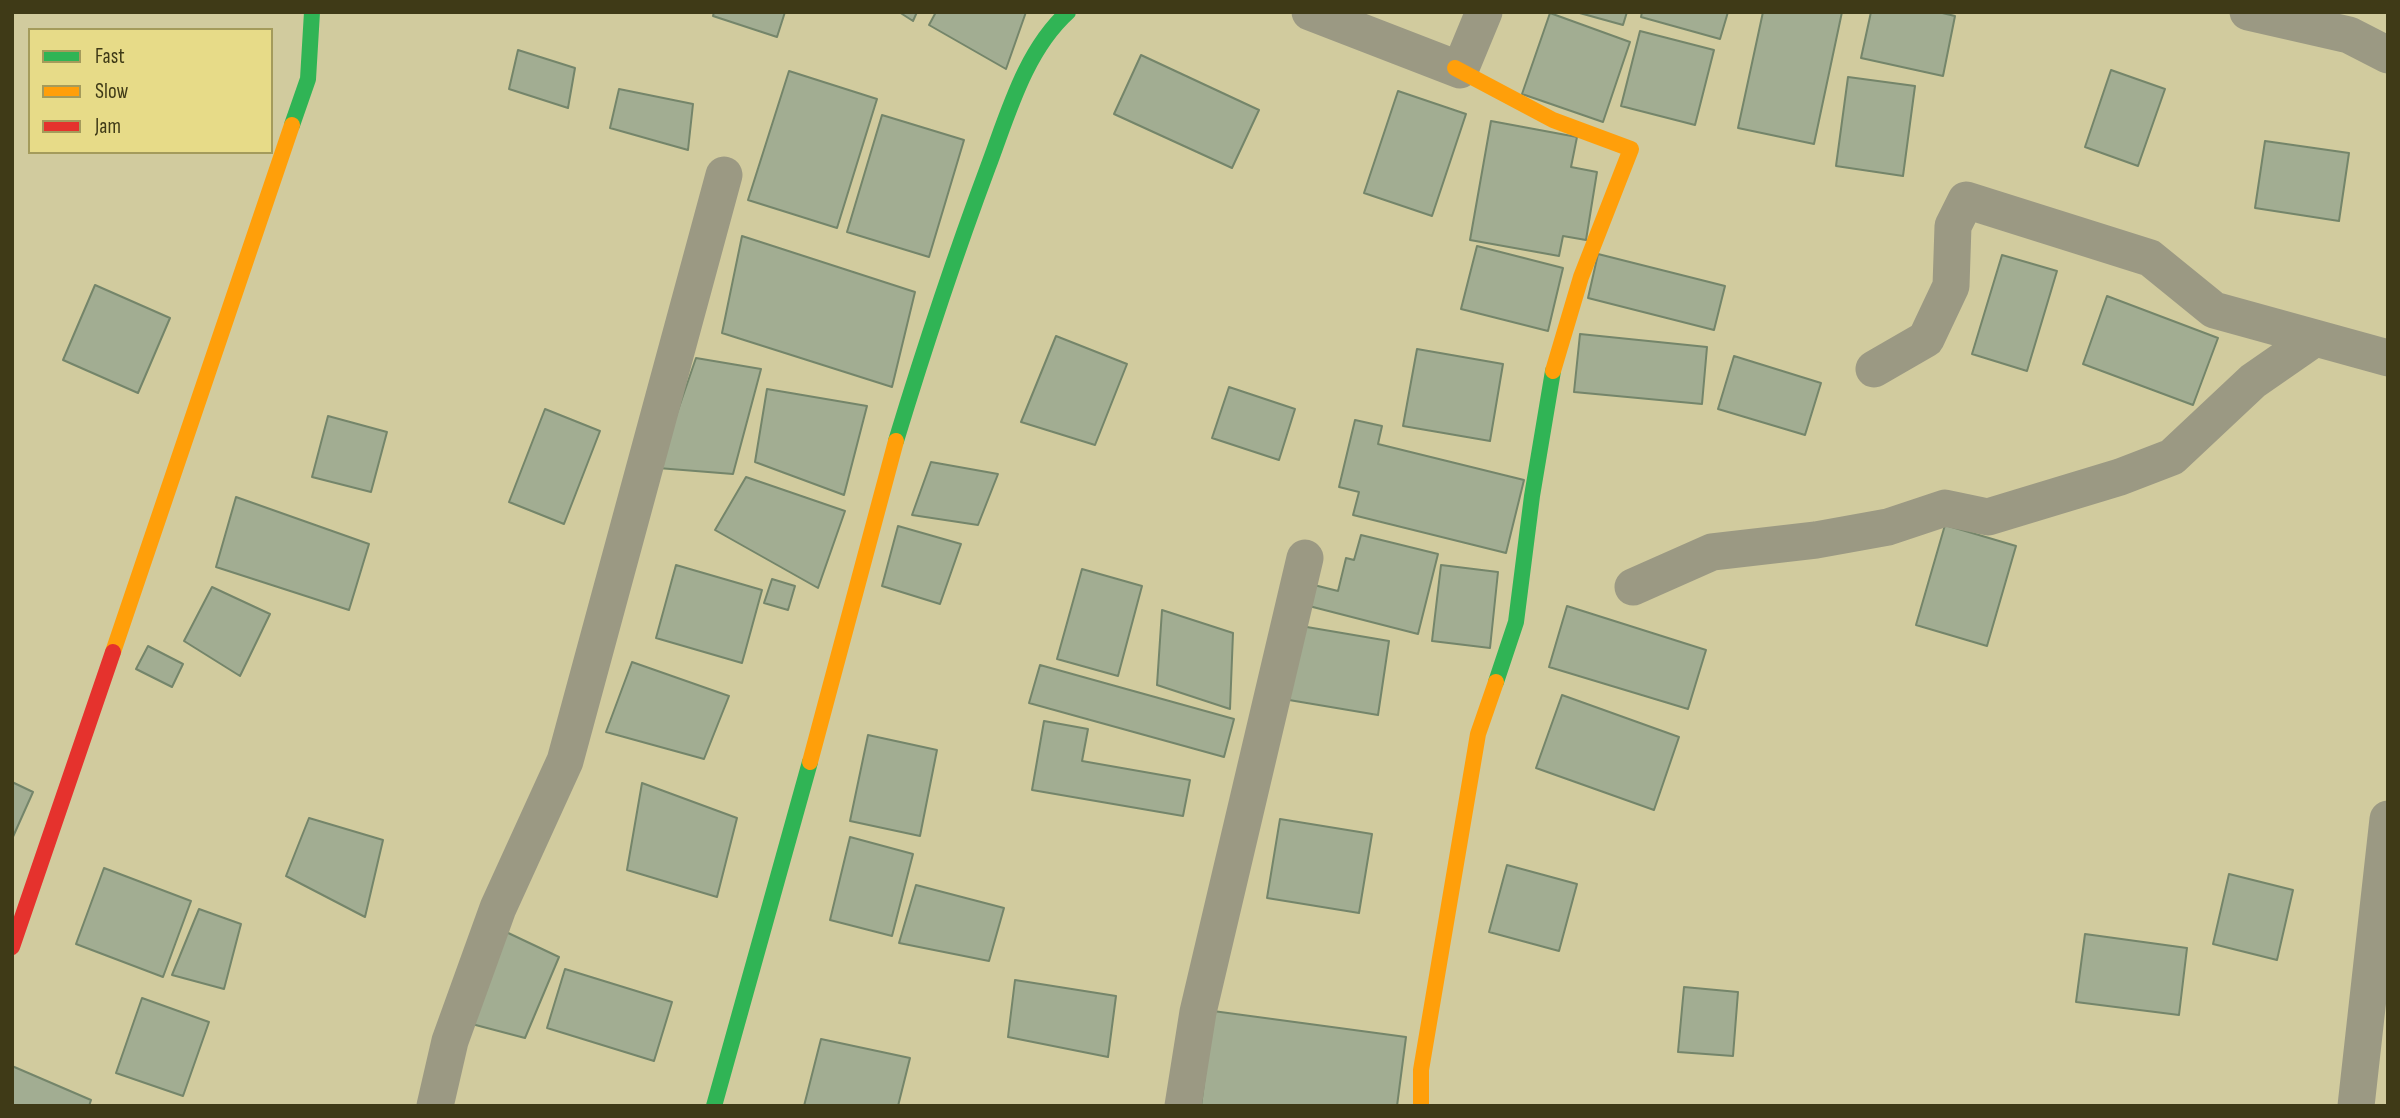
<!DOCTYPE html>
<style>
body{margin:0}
#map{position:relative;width:2400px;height:1118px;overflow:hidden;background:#d1cb9e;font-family:"Sofia Sans Condensed",sans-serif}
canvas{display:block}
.frame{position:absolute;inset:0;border:14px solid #3f3a17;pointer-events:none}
.legend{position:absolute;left:28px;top:28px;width:245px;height:126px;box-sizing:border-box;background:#e7db88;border:2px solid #a49b5b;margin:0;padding:9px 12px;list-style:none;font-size:21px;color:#3f3a17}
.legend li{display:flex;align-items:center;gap:14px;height:35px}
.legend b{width:35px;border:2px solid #a49b5b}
</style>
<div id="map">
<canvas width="2400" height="1118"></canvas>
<div class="frame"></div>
<ul class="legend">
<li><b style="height:9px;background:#30b455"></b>Fast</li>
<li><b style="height:9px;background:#ff9f0a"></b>Slow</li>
<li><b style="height:9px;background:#e5322d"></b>Jam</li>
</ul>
</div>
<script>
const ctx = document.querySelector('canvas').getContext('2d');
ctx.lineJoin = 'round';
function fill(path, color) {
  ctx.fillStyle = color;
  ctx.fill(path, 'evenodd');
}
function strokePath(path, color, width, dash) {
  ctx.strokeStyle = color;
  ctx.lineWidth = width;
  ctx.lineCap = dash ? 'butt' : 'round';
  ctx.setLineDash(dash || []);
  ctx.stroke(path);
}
const building = new Path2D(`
 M714,12H785L777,37L713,16Z
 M899,12H917L913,21Z
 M936,12H1026L1006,69L929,25Z
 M1576,12H1627L1623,25Z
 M1642,12H1728L1720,39L1641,17Z
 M1763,12H1842L1814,144L1738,128Z
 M1871,12H1938L1955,16L1943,76L1861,58Z
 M1550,13L1630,42L1603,122L1522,94Z
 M1640,31L1714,50L1695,125L1621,106Z
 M518,50L575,68L568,108L509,89Z
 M1141,55L1259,110L1232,168L1114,114Z
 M2111,70L2165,89L2138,166L2085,147Z
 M789,71L877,99L837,228L748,200Z
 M1848,77L1915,86L1903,176L1836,166Z
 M619,89L693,104L688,150L610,128Z
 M1398,91L1466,114L1432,216L1364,193Z
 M882,115L964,140L929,257L847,232Z
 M1491,121L1577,137L1571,167L1597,172L1586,240L1563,236L1559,256L1470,240Z
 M2265,141L2349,153L2339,221L2255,208Z
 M742,236L915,292L892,387L722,333Z
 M1477,246L1563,268L1548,331L1461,309Z
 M1598,254L1725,286L1714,330L1588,298Z
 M2002,255L2057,271L2027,371L1972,354Z
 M95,285L170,318L138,393L63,360Z
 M2107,296L2218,338L2193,405L2083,364Z
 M1580,334L1707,347L1702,404L1574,392Z
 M1056,336L1127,364L1095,445L1021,422Z
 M1417,349L1503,364L1490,441L1403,426Z
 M1734,356L1821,383L1805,435L1718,409Z
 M696,358L761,369L733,474L658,468Z
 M1229,387L1295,409L1279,460L1212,438Z
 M767,389L867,406L844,495L755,462Z
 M545,409L600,431L564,524L509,502Z
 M328,416L387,432L371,492L312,477Z
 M1355,420L1382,426L1378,444L1524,480L1506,553L1353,515L1359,492L1339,487Z
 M931,462L998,474L978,525L912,515Z
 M746,477L845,511L818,588L715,530Z
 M236,497L369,544L349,610L216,567Z
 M1945,525L2016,546L1987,646L1916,625Z
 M898,526L961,544L940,604L882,586Z
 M1361,535L1438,554L1418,634L1305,605L1310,584L1338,591L1346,558L1354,560Z
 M676,565L762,590L742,663L656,638Z
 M1441,565L1498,572L1490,648L1432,641Z
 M1082,569L1142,586L1118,676L1057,659Z
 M772,579L795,586L788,610L764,603Z
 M212,587L270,614L240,676L184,641Z
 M1567,606L1706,650L1688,709L1549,667Z
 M1162,610L1233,633L1230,709L1157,685Z
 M1301,626L1389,641L1378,715L1289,700Z
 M148,646L183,664L172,687L136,669Z
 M632,662L729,696L704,759L606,732Z
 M1040,665L1234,719L1224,757L1029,703Z
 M1562,695L1679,737L1654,810L1536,768Z
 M1044,721L1088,729L1082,761L1190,780L1183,816L1032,790Z
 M868,735L937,750L920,836L850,821Z
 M12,782L33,792L12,839Z
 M642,783L737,818L717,897L627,870Z
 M309,818L383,840L365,917L286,876Z
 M1280,819L1372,834L1359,913L1267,898Z
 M850,837L913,854L892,936L830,920Z
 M1507,865L1577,884L1559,951L1489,932Z
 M104,868L191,901L163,977L76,944Z
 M2229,874L2293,890L2277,960L2213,944Z
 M916,885L1004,908L989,961L899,943Z
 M199,909L241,924L224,989L172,975Z
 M504,931L559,957L525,1038L468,1023Z
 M2085,934L2187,948L2179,1015L2076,1002Z
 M565,969L672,1002L654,1061L547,1028Z
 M1015,980L1116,996L1108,1057L1008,1037Z
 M1684,987L1738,992L1733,1056L1678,1052Z
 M142,998L209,1022L183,1096L116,1073Z
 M1213,1011L1406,1037L1397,1106H1201Z
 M821,1039L910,1058L898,1106H804Z
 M12,1066L91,1100L89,1106H12Z`);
fill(building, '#a2ad92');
strokePath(building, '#74856a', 2);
strokePath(new Path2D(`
 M1310,12L1460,70L1484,12
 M2248,12L2349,35L2388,55
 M1874,369L1926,339L1951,286L1953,226L1966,200L2150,258L2214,310L2388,358
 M1633,587L1712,552L1816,540L1888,527L1945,508L1988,517L2120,477L2172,457L2253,381L2315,338
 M435,1106L450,1041L498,908L565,761L724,175
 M1183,1106L1198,1012L1305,558
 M2356,1106L2388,819`), '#9b9983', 37);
strokePath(new Path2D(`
 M292,125L308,79L312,12
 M896,441C924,349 954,258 988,167C1008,114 1025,51 1068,12
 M1496,682L1516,622L1532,496L1553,371
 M714,1106L810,762`), '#30b455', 16);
strokePath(new Path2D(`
 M1455,68L1553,120L1631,149L1581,277L1553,371
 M113,652L292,125
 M810,762L896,441
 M1421,1106V1070L1478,734L1496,682`), '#ff9f0a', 16);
strokePath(new Path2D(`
 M12,947L113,652`), '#e5322d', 16);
</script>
